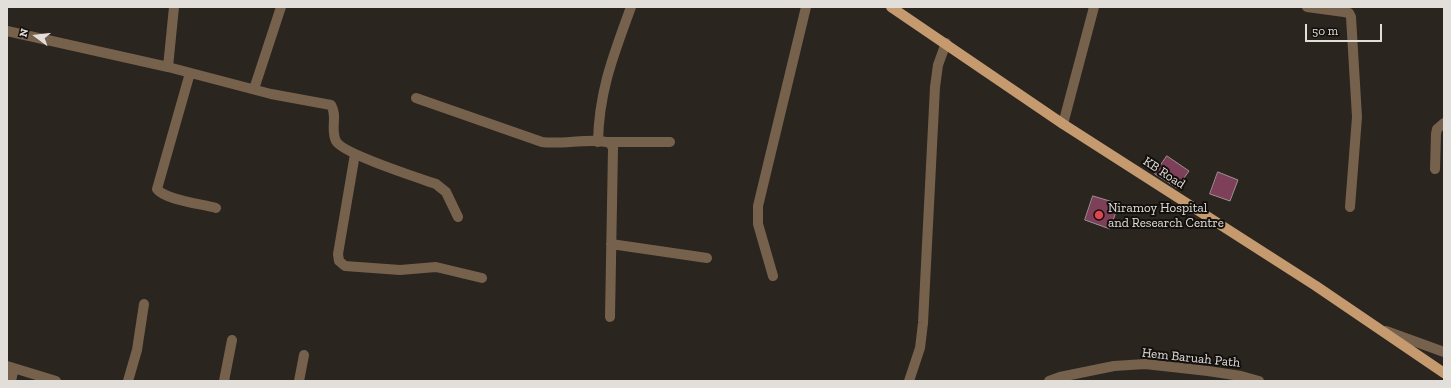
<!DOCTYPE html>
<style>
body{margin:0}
#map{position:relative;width:1451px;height:388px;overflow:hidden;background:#2b251f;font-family:"Zilla Slab",serif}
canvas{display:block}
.frame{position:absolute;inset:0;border:8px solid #e2deda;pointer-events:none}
.north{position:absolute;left:16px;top:16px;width:40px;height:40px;-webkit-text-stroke:3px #120f0c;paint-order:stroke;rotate:285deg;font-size:11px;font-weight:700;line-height:16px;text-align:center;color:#e2deda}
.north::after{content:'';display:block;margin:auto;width:14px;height:18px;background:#e2deda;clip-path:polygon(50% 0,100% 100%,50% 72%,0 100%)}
.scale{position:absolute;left:1305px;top:24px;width:77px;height:18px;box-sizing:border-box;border:2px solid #e2deda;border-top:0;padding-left:5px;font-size:12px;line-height:14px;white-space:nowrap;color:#e2deda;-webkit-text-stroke:3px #120f0c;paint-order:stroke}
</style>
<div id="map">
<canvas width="1451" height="388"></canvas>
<div class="frame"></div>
<div class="north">N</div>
<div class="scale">50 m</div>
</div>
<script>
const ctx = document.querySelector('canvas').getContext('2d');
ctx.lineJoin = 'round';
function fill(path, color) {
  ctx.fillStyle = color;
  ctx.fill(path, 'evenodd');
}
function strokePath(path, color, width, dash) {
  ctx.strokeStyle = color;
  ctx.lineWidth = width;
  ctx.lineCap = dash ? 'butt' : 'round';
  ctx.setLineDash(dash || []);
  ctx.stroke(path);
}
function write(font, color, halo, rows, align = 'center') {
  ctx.font = font + ' "Zilla Slab",serif';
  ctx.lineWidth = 4;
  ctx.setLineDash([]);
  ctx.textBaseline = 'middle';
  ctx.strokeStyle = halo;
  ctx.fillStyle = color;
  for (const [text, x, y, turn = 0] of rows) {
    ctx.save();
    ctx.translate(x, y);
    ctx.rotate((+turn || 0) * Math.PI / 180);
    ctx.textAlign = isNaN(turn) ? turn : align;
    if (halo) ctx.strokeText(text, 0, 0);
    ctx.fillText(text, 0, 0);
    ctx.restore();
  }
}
const building = new Path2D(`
 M1167,156L1189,171L1177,188L1155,174Z
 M1218,172L1238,180L1230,201L1210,194Z
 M1093,196L1113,202L1111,207L1117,209L1110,229L1085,220Z`);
fill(building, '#7e3f58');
strokePath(building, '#9d9195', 1);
strokePath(new Path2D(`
 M1307,7L1344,12L1349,13L1351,17L1357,117L1350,207
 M7,31L168,67L271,94L331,105C338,116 330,129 336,141C343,154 419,178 436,184L446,192L458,217
 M168,67L174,7
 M190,73L157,189C165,200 202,204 216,208
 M254,89L281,7
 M416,98L542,142C561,145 595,137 610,143L613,148L610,317
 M1063,124L1094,7
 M598,142C599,90 614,54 631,7
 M606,142H670
 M355,154L338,254L339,261L345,266L400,270L436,267L482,278
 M1435,169L1436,134L1437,129L1444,123
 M611,244L707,258
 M773,276L758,224V206L806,7
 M1386,331L1444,352
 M7,366L56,381
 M11,381L14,368
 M128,381L137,350L144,304
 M224,381L232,340
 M299,381L304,355
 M909,381L920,348L923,323L935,87L938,65L946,43
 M1049,381L1060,377L1114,366L1145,364L1208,371L1241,376L1259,381`), '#76614c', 10);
strokePath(new Path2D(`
 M891,7L1063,124L1316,286L1444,373`), '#c69a6f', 10);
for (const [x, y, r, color] of [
 [1099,215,5,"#e0444e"]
]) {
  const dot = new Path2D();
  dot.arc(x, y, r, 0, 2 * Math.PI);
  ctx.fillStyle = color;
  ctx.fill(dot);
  strokePath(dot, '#120f0c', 1.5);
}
write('13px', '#e2deda', '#120f0c', [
 ["KB Road",1164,173,33],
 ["Hem Baruah Path",1191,358,6]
]);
write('13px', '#e2deda', '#120f0c', [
 ["Niramoy Hospital",1108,208],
 ["and Research Centre",1108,223]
], 'left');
</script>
